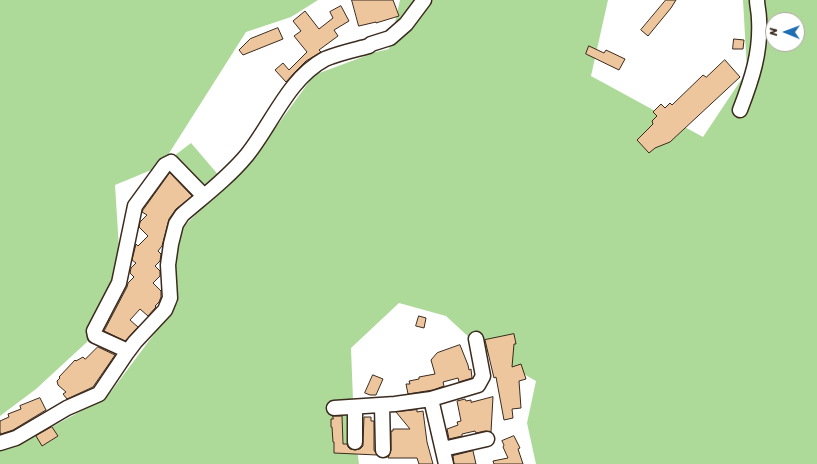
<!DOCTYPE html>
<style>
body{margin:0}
#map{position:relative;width:817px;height:464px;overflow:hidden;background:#fff;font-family:Sriracha,sans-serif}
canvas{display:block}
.north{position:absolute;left:765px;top:12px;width:40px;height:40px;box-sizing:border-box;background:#fff;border:1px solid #b1aaa5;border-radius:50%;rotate:271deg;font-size:11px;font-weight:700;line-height:16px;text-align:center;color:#3b2a1e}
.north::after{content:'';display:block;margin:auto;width:14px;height:18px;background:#1f6fb2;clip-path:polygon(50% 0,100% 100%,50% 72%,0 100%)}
</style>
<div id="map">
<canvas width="817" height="464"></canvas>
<div class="north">N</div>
</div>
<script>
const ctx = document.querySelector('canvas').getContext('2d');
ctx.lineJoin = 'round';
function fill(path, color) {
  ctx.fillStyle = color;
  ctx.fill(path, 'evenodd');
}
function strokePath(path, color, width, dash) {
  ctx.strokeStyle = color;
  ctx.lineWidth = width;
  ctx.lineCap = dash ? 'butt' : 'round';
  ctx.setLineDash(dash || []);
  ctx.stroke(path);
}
fill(new Path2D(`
 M0,0H318L291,17L246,32L161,166L115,185L120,264L87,342L36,389L0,416Z
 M400,0H608L591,76L703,137L747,71L743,0H817V464H536L527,423L536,381L485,352L446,316L399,303L351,348L354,426L359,464H0V450L22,443L107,397L178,302L175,265L182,228L252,160L314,75L376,52L389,49ZM773,20H797V44H773Z
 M191,143L221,178L211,184L197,189L170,159Z`), '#adda98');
const building = new Path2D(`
 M352,0H393L399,16L376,23V22L359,26Z
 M666,0H676L671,8L648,36L641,30Z
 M341,6L349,21L334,30L338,36L319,50L321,52L306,61L295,72L286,82L275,70L283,63L289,70L307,52L294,36L301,31L293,21L305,11L319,29L333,18L330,12Z
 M278,28L283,39L243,55L239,50L250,39Z
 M734,39L744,40L743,49H733Z
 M589,46L604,53L606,50L625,59L619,70L586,54Z
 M725,60L740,77L670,142L655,148L649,153L637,140L653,124L652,121L657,116L653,112L661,104L665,108L670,103L672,105L703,75L706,77Z
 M170,173L192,196L176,209L169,219L162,246L158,251L161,254L160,261L155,266L160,271V276L153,283L161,291V297L159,302L155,306L156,307L148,316L140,309L130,320L138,327L125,341L104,331L127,287L128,283L134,277L130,273L131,268L136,263L132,260L136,244L138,246L148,236L139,227L140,222L147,215L142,212L143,210Z
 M419,316L426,318L424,328L416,326Z
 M514,334L516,344H514L512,367L521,364L526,379L519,381L521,408L512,409L513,418L504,420L496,377L494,378L485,340Z
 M460,345L468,365L469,370L471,369L472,378L459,382L458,378L443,382L444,386L433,390L408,394L406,384H410L409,381L419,379V377L435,374L431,360L437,353Z
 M98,347L115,355L93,387L67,399L63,394L66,392L58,385L57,381L60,378L59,377L75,360L76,361L83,357L85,359Z
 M373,375L383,379L376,395H370L365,393Z
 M493,397L491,432L485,431L476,433L475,431L462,434V436L449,439L447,429L458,425L457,422L461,421L457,401L465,399L466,401L471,400V402Z
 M40,398L46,410L13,430L1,434L0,432V421L9,417L8,414L21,409L20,406Z
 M417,410V412L423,411L427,442L433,464H419L417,458H388L391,450V431H393V429H410L396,412Z
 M333,416H342L343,444H347L348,447L350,449L355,450L360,449L363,446V442L364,417H371V421H374V450L377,455L334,453V442H333L332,427H331V419H333Z
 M52,427L58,436L42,446L36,436Z
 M514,436L520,448L518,449L523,464H494L493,461L508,458L503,447L504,445L502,441Z
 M473,451L476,464H454L453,456Z`);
fill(building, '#edc69d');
strokePath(building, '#3b2a1e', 1);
const minor = new Path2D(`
 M740,110C752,79 761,52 759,19C759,12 757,6 757,0
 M128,351L95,336L94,331L119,283L135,206L165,165L171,162L204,196
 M431,399L446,464
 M382,405L383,450
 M355,407V442
 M334,408L395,404L431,399L478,385L483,376L476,339
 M0,443L16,438L67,408L99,394L126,354L135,342L165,310L170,298L168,265L171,244L176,224L182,215C204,196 228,178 247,155C272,124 288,79 325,59C339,53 354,50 369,46L371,44L390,38L406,24L424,0
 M443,449L487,439`);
strokePath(minor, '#3b2a1e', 17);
strokePath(minor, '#fff', 14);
</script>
